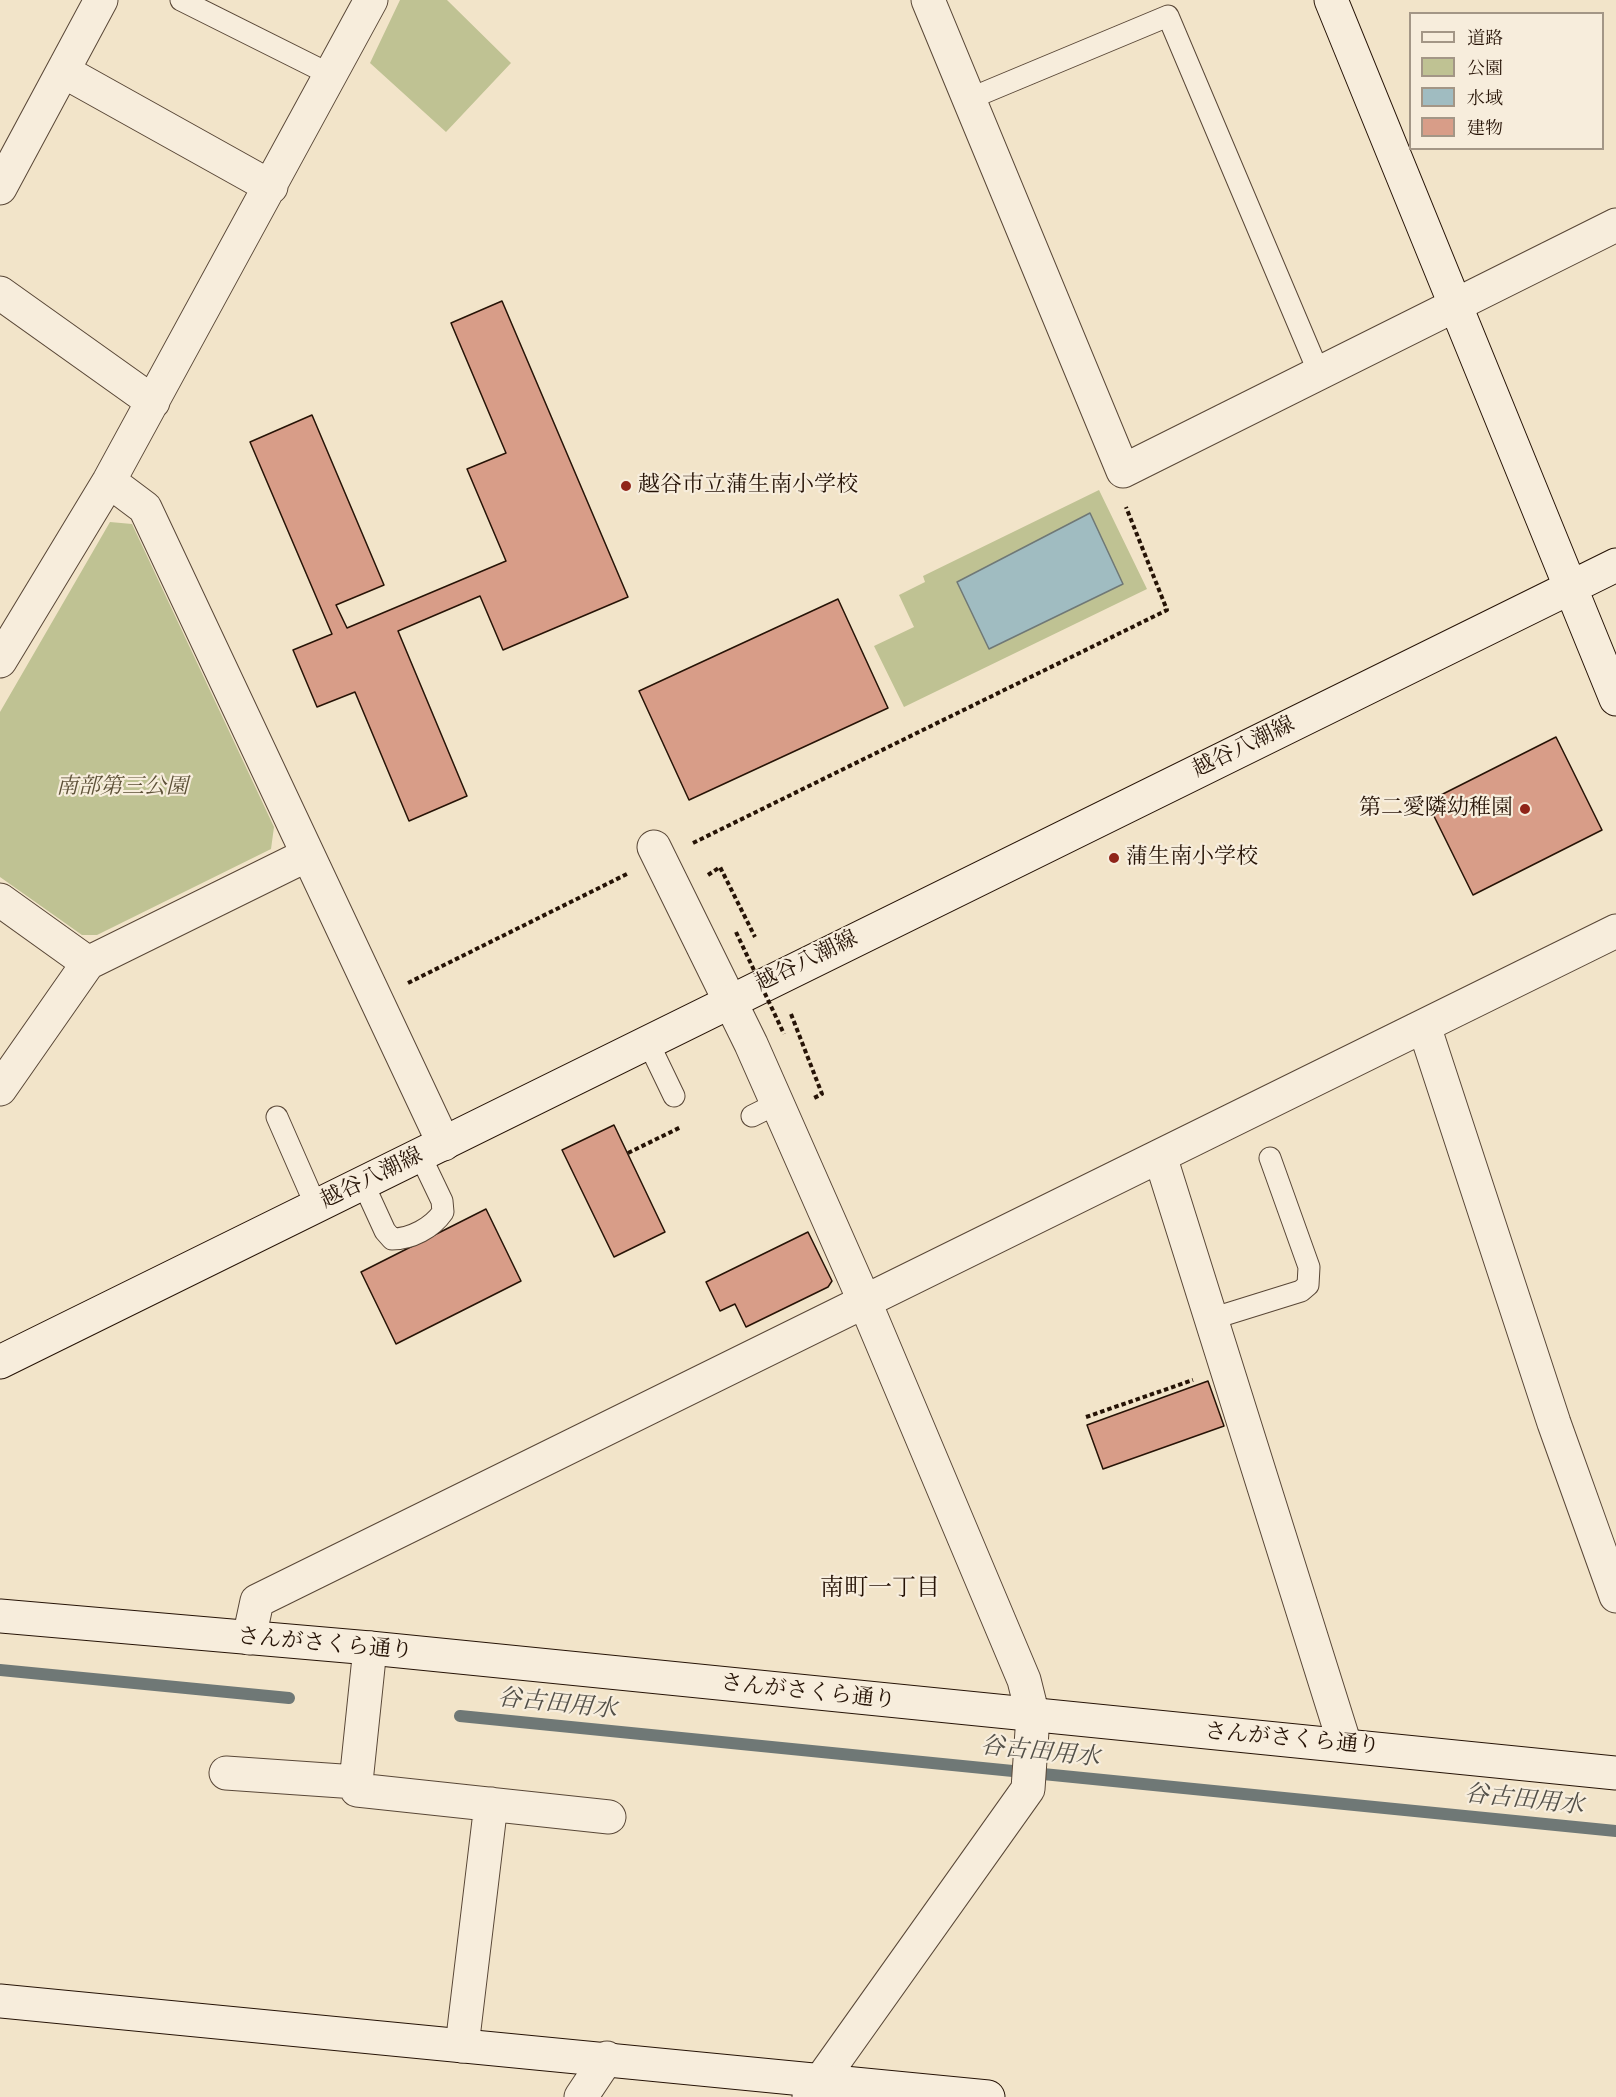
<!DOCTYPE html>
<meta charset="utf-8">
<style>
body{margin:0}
#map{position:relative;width:1616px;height:2097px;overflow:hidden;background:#f2e4c9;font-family:Cardo,"Noto Serif JP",serif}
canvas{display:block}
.legend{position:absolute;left:1409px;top:12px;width:195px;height:138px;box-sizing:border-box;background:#f7eddc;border:2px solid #a39686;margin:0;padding:8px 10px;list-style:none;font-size:18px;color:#261306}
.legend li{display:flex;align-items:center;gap:12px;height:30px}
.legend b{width:30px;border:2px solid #a39686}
</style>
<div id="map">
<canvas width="1616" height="2097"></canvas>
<ul class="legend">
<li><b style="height:8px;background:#f7eddc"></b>道路</li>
<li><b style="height:16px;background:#bfc293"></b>公園</li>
<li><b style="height:16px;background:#a0bcc1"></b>水域</li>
<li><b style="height:16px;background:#d89d88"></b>建物</li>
</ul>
</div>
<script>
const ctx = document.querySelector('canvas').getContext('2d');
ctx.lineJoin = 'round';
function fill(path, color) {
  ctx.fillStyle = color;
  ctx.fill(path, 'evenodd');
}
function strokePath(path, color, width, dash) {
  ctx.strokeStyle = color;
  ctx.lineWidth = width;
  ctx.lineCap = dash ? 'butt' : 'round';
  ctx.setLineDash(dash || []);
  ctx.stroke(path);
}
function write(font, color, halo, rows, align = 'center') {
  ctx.font = font + ' Cardo,"Noto Serif JP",serif';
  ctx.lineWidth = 4.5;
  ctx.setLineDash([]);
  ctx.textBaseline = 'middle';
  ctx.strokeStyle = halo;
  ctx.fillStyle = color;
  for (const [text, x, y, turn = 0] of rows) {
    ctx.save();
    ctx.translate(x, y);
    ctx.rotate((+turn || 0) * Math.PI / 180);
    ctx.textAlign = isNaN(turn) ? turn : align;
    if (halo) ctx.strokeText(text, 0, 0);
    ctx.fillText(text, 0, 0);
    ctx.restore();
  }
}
fill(new Path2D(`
 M400,0H447L511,63L446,132L370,63Z
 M1099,490L1147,589L904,707L874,646L914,627L899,595L925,582L923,576Z
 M110,522L132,524L274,827L271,849L97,935H82L0,877V712Z`), '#bfc293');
const water = new Path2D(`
 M1090,513L1123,584L989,649L957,582Z`);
fill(water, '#a0bcc1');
strokePath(water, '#6f7876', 1.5);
strokePath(new Path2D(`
 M0,1670L289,1698
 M460,1716L1616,1831`), '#6f7876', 12);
const building = new Path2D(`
 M502,301L628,597L503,650L480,596L398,631L467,796L409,821L355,692L317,707L293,650L332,634L250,442L312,415L384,585L336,605L347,628L506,561L467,469L506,453L451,323Z
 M838,599L888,708L689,800L639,691Z
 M1556,737L1602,830L1473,895L1427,802Z
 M614,1125L665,1232L614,1257L562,1150Z
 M486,1209L521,1281L396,1344L361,1272Z
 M808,1232L832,1281L828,1287L746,1327L735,1304L720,1311L706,1282Z
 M1208,1381L1224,1426L1103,1469L1087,1425Z`);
fill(building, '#d89d88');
strokePath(building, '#261306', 1.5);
const lane = new Path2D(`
 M181,0L331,75
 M969,99L1168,16L1319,373
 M648,1042L674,1096
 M752,1116L776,1104
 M277,1117L316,1206
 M363,1183L385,1231L392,1239C411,1239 432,1228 443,1212L442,1201L420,1155
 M1211,1319L1301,1291L1308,1285L1309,1267L1270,1158`);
const street = new Path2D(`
 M928,0L1123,471L1616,225
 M63,71L271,187
 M0,188L101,0
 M0,293L153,402
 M109,481L145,508L444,1144
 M0,661L109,481L371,0
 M654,847L751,1044L864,1300L1024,1680L1033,1716L1028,1789L809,2097
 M0,900L88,963
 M1424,1026L1554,1423L1616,1596
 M0,1089L88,963L307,855
 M1160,1156L1345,1745
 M249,1638L257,1601L1616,931
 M226,1773L356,1782L357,1790L609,1817
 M356,1782L370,1648
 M462,2046L491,1804
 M581,2097L607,2058`);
const secondary = new Path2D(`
 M1331,0L1616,699
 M0,1362L1616,565
 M0,1616L370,1648L1616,1773
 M0,2001L988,2097`);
strokePath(lane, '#594737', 23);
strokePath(street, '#594737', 35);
strokePath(secondary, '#261306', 35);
strokePath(new Path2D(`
 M693,843L1167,610L1126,507
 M708,875L720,867L755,937
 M408,983L627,874
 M791,1014L822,1094L814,1098
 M628,1153L681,1127
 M1086,1417L1193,1380`), '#261306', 4, [4.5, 3]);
strokePath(lane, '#f7eddc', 21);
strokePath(street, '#f7eddc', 33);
strokePath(secondary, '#f7eddc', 33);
strokePath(new Path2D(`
 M736,932L784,1034`), '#261306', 4, [4.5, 3]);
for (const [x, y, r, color] of [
 [626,486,6,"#8f2418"],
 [1525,809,6,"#8f2418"],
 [1114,858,6,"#8f2418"]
]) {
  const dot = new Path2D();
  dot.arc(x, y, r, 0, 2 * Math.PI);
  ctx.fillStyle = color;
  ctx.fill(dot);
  strokePath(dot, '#f7eddc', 2);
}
write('22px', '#261306', '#f7eddc', [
 ["越谷市立蒲生南小学校",638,486],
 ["第二愛隣幼稚園",1513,809,"right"],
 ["蒲生南小学校",1126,858]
], 'left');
write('22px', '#261306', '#f7eddc', [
 ["越谷八潮線",1244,748,-26],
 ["越谷八潮線",807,962,-26],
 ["越谷八潮線",372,1179,-26],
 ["さんがさくら通り",325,1645,5],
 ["さんがさくら通り",808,1693,6],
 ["さんがさくら通り",1292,1740,5]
]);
write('italic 22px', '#5c5037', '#f7eddc', [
 ["南部第三公園",122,788]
]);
write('24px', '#261306', '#f7eddc', [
 ["南町一丁目",880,1589]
]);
write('italic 24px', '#514e47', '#f7eddc', [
 ["谷古田用水",557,1705,6],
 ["谷古田用水",1040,1753,6],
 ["谷古田用水",1524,1801,6]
]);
</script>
